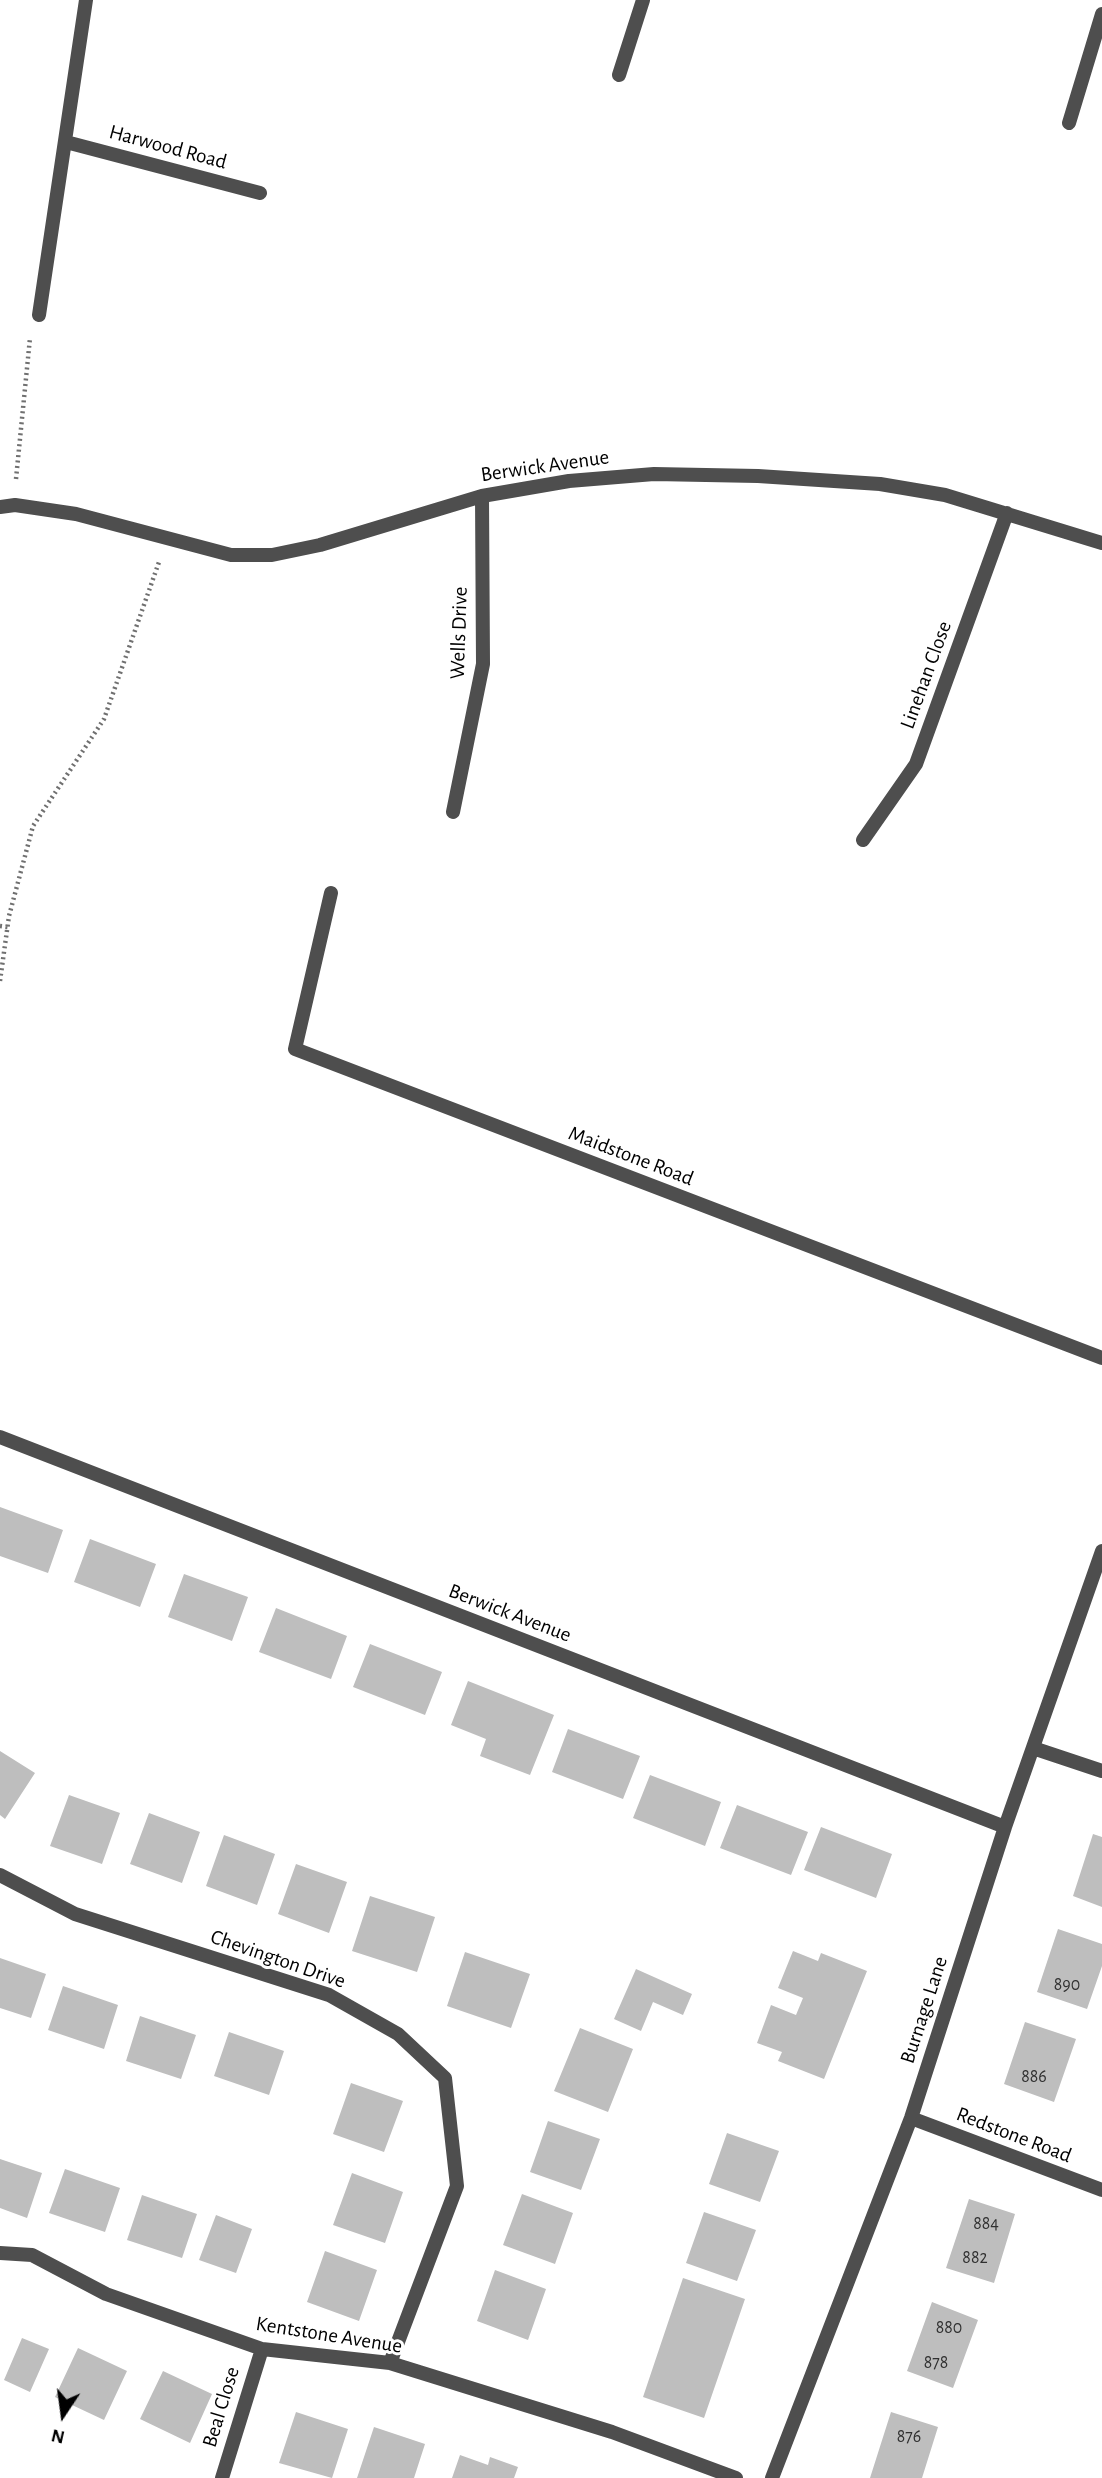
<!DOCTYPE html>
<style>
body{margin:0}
#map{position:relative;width:1102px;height:2478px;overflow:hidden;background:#fff;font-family:"Alegreya Sans",sans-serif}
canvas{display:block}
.north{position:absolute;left:28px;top:2380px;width:70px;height:70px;-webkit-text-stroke:5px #fff;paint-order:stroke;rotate:193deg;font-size:19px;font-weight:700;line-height:28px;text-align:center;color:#000}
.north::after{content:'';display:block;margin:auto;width:24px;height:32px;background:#000;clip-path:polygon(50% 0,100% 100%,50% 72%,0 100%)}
</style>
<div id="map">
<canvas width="1102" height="2478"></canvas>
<div class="north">N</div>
</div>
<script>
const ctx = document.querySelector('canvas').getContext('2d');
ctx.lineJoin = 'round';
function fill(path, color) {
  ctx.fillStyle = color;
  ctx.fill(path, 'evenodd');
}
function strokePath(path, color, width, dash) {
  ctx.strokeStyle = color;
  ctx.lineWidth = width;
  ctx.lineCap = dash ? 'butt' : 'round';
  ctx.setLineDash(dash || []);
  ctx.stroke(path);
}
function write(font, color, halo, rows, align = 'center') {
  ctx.font = font + ' "Alegreya Sans",sans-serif';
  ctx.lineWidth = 6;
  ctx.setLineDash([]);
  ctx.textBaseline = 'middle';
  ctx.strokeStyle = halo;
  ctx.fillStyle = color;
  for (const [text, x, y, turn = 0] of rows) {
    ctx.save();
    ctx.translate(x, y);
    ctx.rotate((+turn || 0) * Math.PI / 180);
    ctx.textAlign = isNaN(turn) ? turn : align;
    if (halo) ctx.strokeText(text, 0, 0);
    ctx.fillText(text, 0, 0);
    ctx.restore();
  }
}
fill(new Path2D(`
 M0,1507L63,1530L48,1573L0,1556Z
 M90,1539L156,1564L140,1607L74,1582Z
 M184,1574L248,1597L232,1641L168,1617Z
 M276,1608L347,1636L331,1679L259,1652Z
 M370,1644L442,1672L425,1715L353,1687Z
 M468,1681L554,1715L530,1775L480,1756L486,1739L451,1725Z
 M568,1729L640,1756L623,1799L552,1772Z
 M0,1751L35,1773L5,1819L0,1815Z
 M650,1775L721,1802L705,1846L633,1818Z
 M69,1795L120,1813L102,1864L50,1846Z
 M737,1805L808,1832L791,1875L720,1848Z
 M149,1813L200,1832L182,1883L130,1864Z
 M821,1827L892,1854L876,1898L804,1870Z
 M1093,1834L1102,1837V1907L1073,1896Z
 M224,1835L275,1854L257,1905L206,1886Z
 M296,1864L347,1882L329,1933L278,1914Z
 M370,1896L435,1917L417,1972L352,1951Z
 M1058,1929L1102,1944V1966L1087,2009L1037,1992Z
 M793,1951L818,1961L821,1953L867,1971L824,2079L778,2061L782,2052L757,2043L771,2005L796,2015L803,1998L778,1988Z
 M465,1952L530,1974L511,2028L447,2006Z
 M0,1958L46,1974L31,2018L0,2008Z
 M636,1969L692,1994L683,2015L653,2002L641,2031L614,2019Z
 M63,1986L118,2005L104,2049L48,2030Z
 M140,2016L196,2035L181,2079L126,2061Z
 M1025,2022L1076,2039L1054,2102L1004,2084Z
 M580,2028L633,2049L608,2112L554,2091Z
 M229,2032L284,2051L269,2095L214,2076Z
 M351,2083L403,2101L384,2152L333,2134Z
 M548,2121L600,2139L581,2190L530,2172Z
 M727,2133L779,2151L760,2202L709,2184Z
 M0,2159L42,2173L27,2218L0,2208Z
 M65,2169L120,2188L105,2232L49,2213Z
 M352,2173L403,2192L385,2243L333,2225Z
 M522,2194L573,2213L555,2264L503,2245Z
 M142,2195L197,2214L182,2258L127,2240Z
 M969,2199L1015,2214L994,2283L946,2268Z
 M704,2212L756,2230L737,2281L686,2263Z
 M216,2215L252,2229L236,2273L199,2260Z
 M325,2251L377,2270L359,2321L307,2302Z
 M495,2270L546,2289L528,2340L477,2321Z
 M683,2278L745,2299L704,2418L643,2397Z
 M932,2302L978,2320L953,2388L907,2371Z
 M22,2338L49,2349L30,2392L4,2380Z
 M78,2348L127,2371L104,2420L55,2397Z
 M163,2371L212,2394L190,2443L140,2419Z
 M296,2412L348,2429L332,2478L279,2463Z
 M891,2412L938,2427L922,2478H870Z
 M374,2427L425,2444L414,2478H357Z
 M460,2455L488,2465L490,2457L518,2467L514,2478H452Z`), '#bebebe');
strokePath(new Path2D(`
 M16,479L30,338
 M0,926L8,927
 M0,981L9,916L33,826L104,719L159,562`), '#707070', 4.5, [2, 3.5]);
strokePath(new Path2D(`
 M619,75L643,0
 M1069,123L1102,14
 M66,142L260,193
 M39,315L86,0
 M0,507L15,505L76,514L231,555H272L320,545L482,496L569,481L654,474L758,476L880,484L945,495L1102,543
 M453,812L483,664L482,496
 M863,840L916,764L1007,513
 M331,893L295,1049L1102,1358
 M0,1437L1005,1827
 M1033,1748L1102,1771
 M0,1875L75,1914L329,1995L398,2034L445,2078L457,2186L390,2363
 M911,2118L1102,2190
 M0,2253L32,2255L106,2294L262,2349L390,2363L612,2432L736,2478
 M222,2478L262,2349
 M772,2478L911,2118L1005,1827L1102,1551`), '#4e4e4e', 14);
write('18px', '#303030', null, [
 ["890",1067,1985],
 ["886",1034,2077],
 ["884",986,2224],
 ["882",975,2258],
 ["880",949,2328],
 ["878",936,2363],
 ["876",909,2437]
]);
write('21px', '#000', '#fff', [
 ["Harwood Road",168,147,15],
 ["Berwick Avenue",545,466,-8],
 ["Wells Drive",459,633,-88],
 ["Linehan Close",926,675,-70],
 ["Maidstone Road",631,1156,21],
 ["Berwick Avenue",510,1613,21],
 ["Chevington Drive",278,1959,19],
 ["Burnage Lane",924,2010,-72],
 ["Redstone Road",1014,2135,21],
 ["Kentstone Avenue",329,2335,9],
 ["Beal Close",221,2407,-73]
]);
</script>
